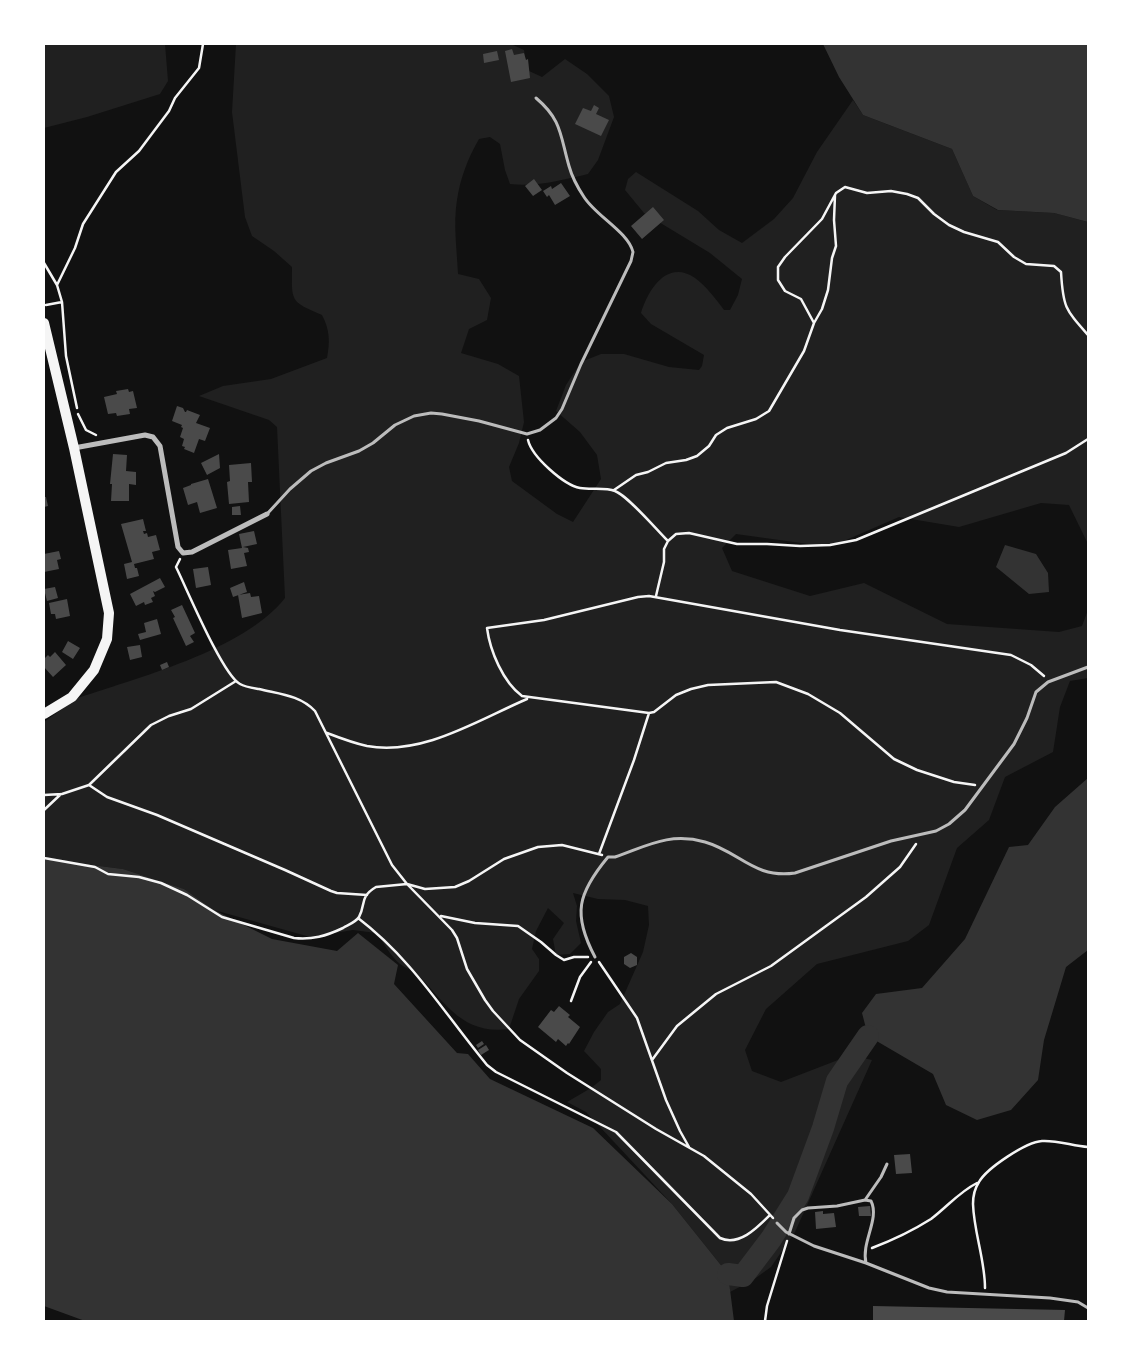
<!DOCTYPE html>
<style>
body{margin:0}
#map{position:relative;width:1132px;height:1365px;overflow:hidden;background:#111;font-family:Quicksand,sans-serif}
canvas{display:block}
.frame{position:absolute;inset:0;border:45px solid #fff;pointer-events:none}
</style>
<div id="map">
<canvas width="1132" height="1365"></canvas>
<div class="frame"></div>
</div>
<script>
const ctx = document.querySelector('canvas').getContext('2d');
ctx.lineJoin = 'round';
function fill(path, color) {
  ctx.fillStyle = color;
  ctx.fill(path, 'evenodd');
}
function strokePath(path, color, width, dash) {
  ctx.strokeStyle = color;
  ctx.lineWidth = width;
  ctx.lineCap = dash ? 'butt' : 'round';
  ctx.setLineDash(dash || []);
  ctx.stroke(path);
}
fill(new Path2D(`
 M44,44H165L168,81L160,94L87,117L44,128Z
 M236,44H511L524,50L527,70L542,77L565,59L587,74L609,96L614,117L598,160L588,174C562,180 537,187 510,184L505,170L500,144L490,137L479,139C468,158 460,179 457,200C453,224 457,250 458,274L479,279L491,298L487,320L469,329L461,353L498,364L519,376L524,422L519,443L509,467L512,481L557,514L573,522L601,479L597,455L580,432L556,411L566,385L581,362L601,354H624L669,367L699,370L702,366L704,355L651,324L641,313C648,290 667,259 695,278C706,286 716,299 724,310H730L738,295L742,279L710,253L644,213L625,190L628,179L636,172L698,211L719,230L742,243L774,219L793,198L817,152L853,100L863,115L952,149L973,196L997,210L1054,213L1088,222V544L1069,505L1041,503L959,527L899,517L830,547L736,534L722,548L732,571L810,596L864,583L947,624L1059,632L1082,626L1088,610V678L1070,681L1060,707L1053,752L1005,777L989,820L957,848L929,925L908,941L817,964L766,1009L745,1050L752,1071L781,1082L851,1055L872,1060L795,1232L771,1267L753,1280L730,1292L728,1274L672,1204L586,1112L567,1102L591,1088L601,1080V1069L584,1051L594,1032L608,1012L620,1004L643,952L649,925L648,906L625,900L598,899L573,893L577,906L576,921L581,943L570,954L556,955L553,939L564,923L548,908L536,931L532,949L539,959V971L519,999L509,1029C462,1035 446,1003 417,974C412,970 405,968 400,964C391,957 384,943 376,933L353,930L310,937L214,910L184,889L123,869L44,859V722L69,704L72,700C136,678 243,651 285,598L277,427L269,420L199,396L223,386L271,379L327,358C330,342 330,330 322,315C289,301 292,301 292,267L274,251L252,236L245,217L232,112Z`), '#202020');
fill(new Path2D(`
 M823,44H1088V222L1054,213L998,210L973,196L952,149L863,115L839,77Z
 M1005,545L1036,554L1048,573L1049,592L1029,594L996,567Z
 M1088,778V950L1066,967L1044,1040L1038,1080L1011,1110L977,1120L946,1105L933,1074L868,1036L862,1013L876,994L922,988L965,939L1009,847L1028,845L1055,807Z
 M44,859L123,869L184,889L214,910L272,939L337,951L358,933L398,965L394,984L457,1053L468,1054L490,1079L593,1128L672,1204L728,1274L734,1321H85L44,1306Z`), '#333');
strokePath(new Path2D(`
 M728,1274L743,1276L771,1239L798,1196L823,1128L837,1081L868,1036`), '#333', 22);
fill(new Path2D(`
 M512,49L514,55L524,53L526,60L528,59L530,78L511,82L505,51Z
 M497,51L499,60L484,63L483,54Z
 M594,105L599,108L596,114L609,120L601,136L575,124L583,108L591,111Z
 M534,179L542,190L533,196L525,186Z
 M561,183L570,196L555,205L549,195L547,197L543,191L551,186L552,189Z
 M653,207L664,220L642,239L631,226Z
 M128,389L129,392L133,391L137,408L129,409L130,414L117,416L116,413L108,414L104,397L117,394L116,391Z
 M177,406L183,408L185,412H186L187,410L200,415L196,423L210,428L205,441L199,439L194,453L184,449L185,447L182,446L184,439L180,437L183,428L181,427L182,425L172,421Z
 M113,454L127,455L126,471L136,472V485L129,484V501H111L112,484H110Z
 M219,454L220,468L207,475L201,463Z
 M251,463L252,482H248L249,502L229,504L227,482L230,481L229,465Z
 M208,479L217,508L200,513L197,502L188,505L183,488L191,485V484Z
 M44,497H46L48,506L44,507Z
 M240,506L241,515H232V507Z
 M143,519L146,531H143L144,534L147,533L148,537L156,535L160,550L152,552L154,559L134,564L135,568H137L139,576L127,579L124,564L132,562L121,524Z
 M254,531L257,544L243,547L248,548L249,552L244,553L247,566L231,569L228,550L242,548L239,534Z
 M59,551L61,559L57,560L59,569L44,572V554Z
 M208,567L211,585L196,588L193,569Z
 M160,578L165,587L155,592L153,591L155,596L151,598L153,602L145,605L144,602L136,606L130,594Z
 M244,582L247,592L233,597L230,588Z
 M55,587L58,598L47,601L44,589Z
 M250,593L251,597L259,596L262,613L242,618L238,595Z
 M67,599L70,616L56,619L55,614H51L49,603Z
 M182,605L195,633L190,636L194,642L186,646L173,618L175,617L171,610Z
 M157,619L161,634L140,640L138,634L146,632L144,623Z
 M68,641L80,648L73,659L62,652Z
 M140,645L142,657L130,660L127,647Z
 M55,652L66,665L53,677L44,667L45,661L44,659L48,655L50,657Z
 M167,662L169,667L162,670L160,665Z
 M631,953L637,957V965L630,968L624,964V957Z
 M559,1006L570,1015L568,1017L580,1027L569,1044L568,1043L566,1046L558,1039L556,1042L538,1027L551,1010L554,1012Z
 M482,1041L484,1044L478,1048L476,1045Z
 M486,1045L489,1050L481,1055L478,1050Z
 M910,1154L912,1173L896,1174L894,1155Z
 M870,1206L871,1216H859L858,1207Z
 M823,1211V1214L834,1213L836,1227L816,1229L815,1212Z
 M873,1306L1065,1310L1064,1321H873Z`), '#4a4a4a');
strokePath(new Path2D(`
 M44,263L57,285L62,302L66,356L77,408
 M57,285L75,248L83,224L116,172L139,151L169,111L175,98L199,68L203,44
 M46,305L62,302
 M814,323L822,309L828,290L832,258L836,246L834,220L835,195
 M78,414L86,430L96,435
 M528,440C532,457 564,485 580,488C591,490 605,487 615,491C628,496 656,529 668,541
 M614,490L636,475L648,472L666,463L686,460L697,456L709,446L716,435L727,428L756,419L769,411L804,351L814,323L801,299L785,291L778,280V267L785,257L822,219L836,193L845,187L867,193L891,191L907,194L918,198L934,214L949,225L964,232L998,242L1014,257L1026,264L1054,266L1061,272C1063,307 1065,309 1088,335
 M180,559L176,567C187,589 222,674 240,684C245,687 253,688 259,689C279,694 300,695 315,711L392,865L407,884L452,930L457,938L467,969L485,1000L493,1011L520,1040L567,1073L656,1129L704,1156L751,1194L773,1218
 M656,596L664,562V549L668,541L676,534L689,533L737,544H767L800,546L830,545L856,540L1066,453L1088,439
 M327,733C340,738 353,743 367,746C423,756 478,720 527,699
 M89,785L107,797L157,815L285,870L331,891L337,893L367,895
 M975,785L954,782L917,770L894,759L840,713L808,694L776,682L708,685L691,689L676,695L654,712L649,713L522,696C503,682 490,651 487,628L544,620L638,597L649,596L840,630L1011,655L1031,665L1044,676
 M44,795L62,794L89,785L151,725L169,716L191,709L236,681
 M44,810L61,794
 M599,854L634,760L649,713
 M44,858L95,867L108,874L139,877L161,883L187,895L222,917L294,938C312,940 326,936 343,928C348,925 356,922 359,917C366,905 359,897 376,887L407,884L425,889L455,887L469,881L504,859L538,847L562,845L602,855
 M441,916L475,923L518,926L541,942L556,955L564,960L574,957H588
 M358,918C412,959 444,1013 487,1065L496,1072L616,1132L720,1238C739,1247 758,1227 770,1215
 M599,962L637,1018L666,1100L680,1131L689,1147
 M571,1001L580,977L591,962
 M652,1060L677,1026L716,994L771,966L866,897L900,867L916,844
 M872,1248C893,1240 912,1231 931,1219C947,1207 959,1192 977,1183
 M985,1288C985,1260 974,1233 973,1204C973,1197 975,1188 979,1182C987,1168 1026,1142 1042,1141C1057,1140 1073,1146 1088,1147
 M765,1321L767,1306L787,1241`), '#f5f5f5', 2.5);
strokePath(new Path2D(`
 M267,514L290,489L311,471L326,463L359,451L373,443L395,425L414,416L431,413L442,414L479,421L527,434L540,430L556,418L562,409L581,364L631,261L633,252C628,232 596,216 584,197C578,188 572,177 569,166C560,135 562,120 536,98
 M595,957C572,914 578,893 608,857H615C647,846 669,832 705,842C740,852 754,879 795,873L891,841L936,831L949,824L965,810L1014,744L1027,718L1036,692L1048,682L1088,667
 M865,1200L871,1201C880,1219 861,1242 866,1263
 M777,1223L786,1232L814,1246L866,1263L929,1288L947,1292L1050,1298L1078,1302L1088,1308
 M789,1234L794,1218L802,1210L808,1208L837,1206L865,1200L881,1177L887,1164`), '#bcbcbc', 3);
strokePath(new Path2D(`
 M74,448L145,435L153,437L160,446L178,547L183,553L192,552L267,514`), '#bcbcbc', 5);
strokePath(new Path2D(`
 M44,323L74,448L109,613L107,639L94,670L72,697L44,714`), '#f5f5f5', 10);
</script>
